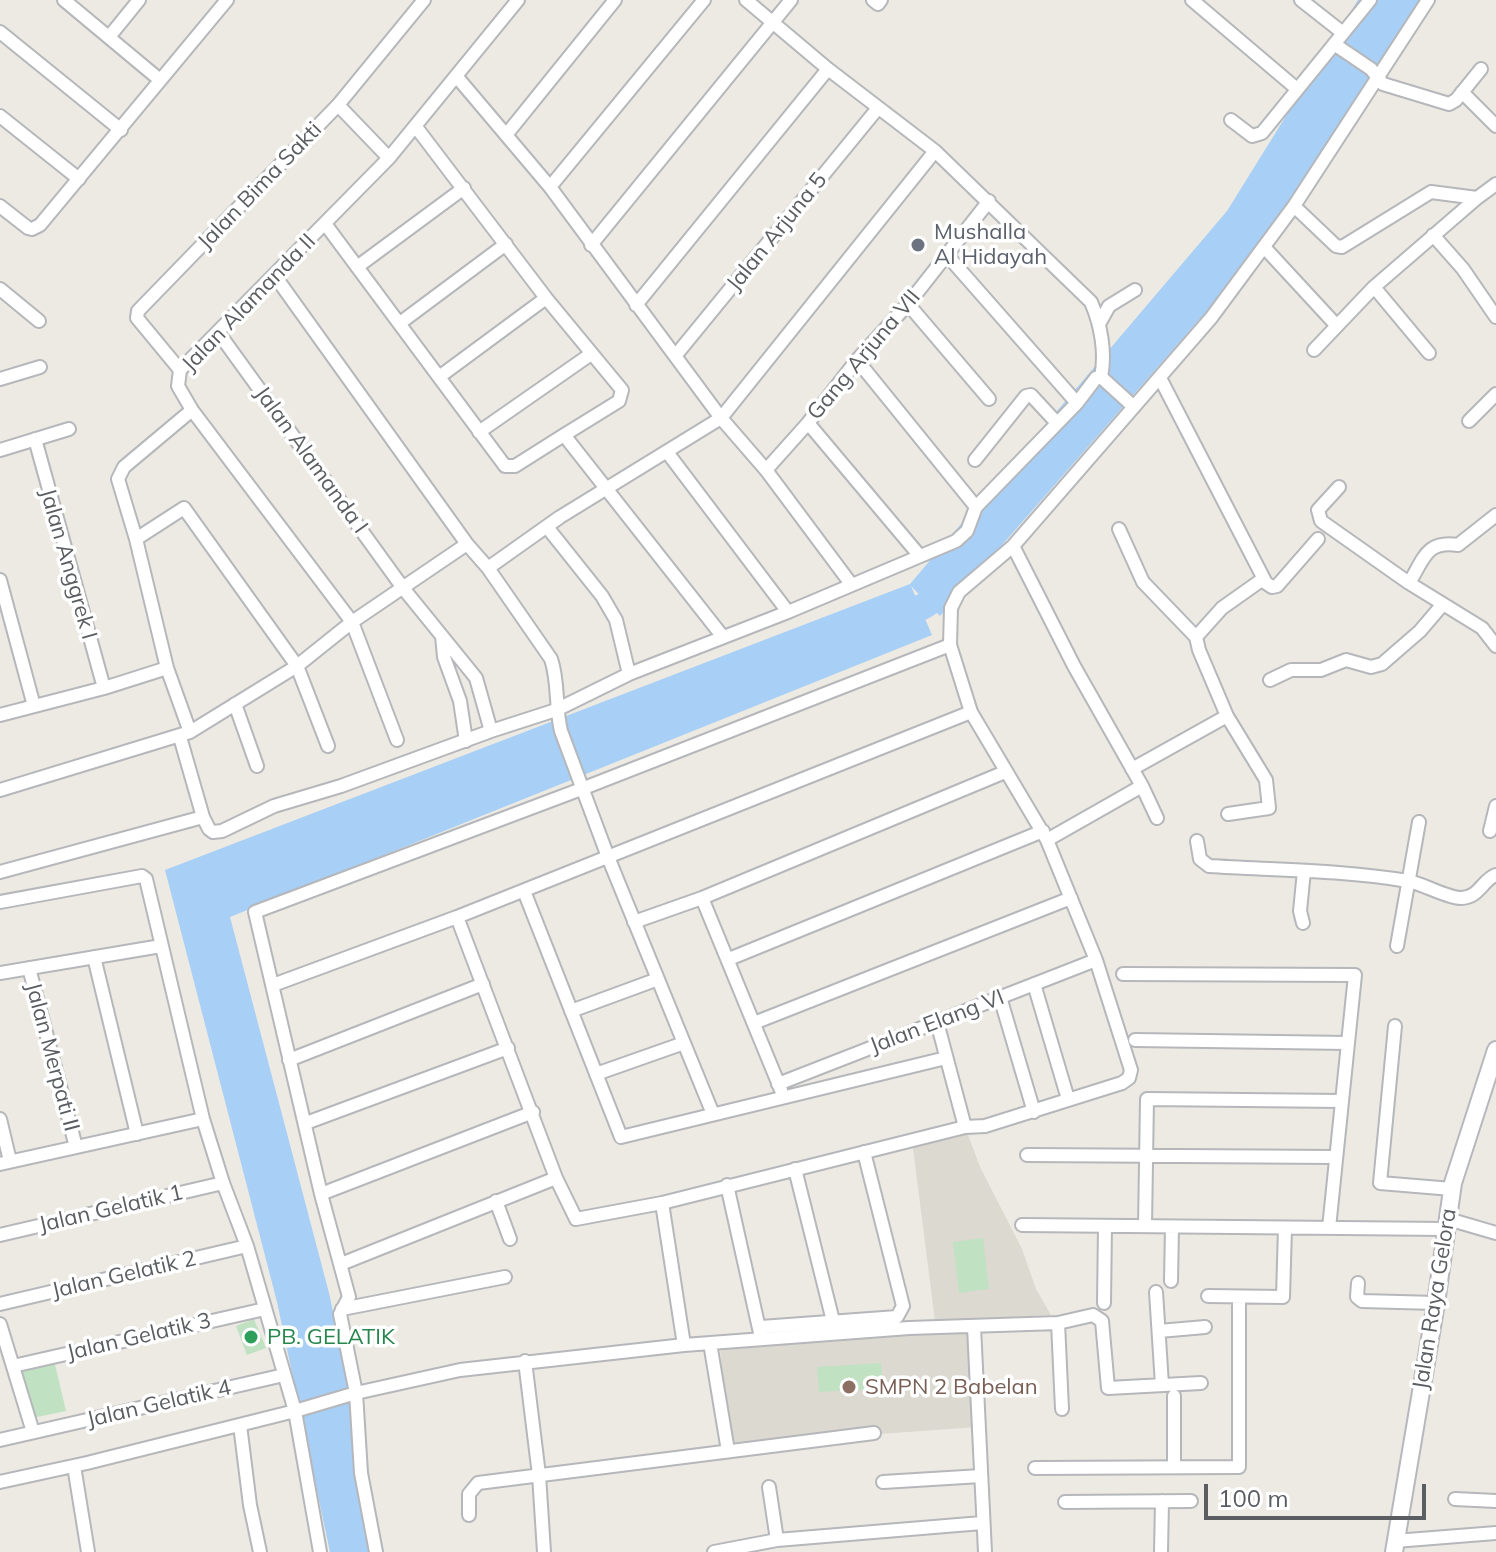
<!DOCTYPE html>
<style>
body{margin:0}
#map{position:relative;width:1496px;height:1552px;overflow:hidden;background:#eceae2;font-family:Mulish,sans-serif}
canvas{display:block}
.scale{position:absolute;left:1204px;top:1484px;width:222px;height:36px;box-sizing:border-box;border:4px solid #5a5d61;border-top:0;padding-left:10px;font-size:24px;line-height:28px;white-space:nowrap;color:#5a5d61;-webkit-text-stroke:6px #fff;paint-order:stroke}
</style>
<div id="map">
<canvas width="1496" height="1552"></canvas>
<div class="scale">100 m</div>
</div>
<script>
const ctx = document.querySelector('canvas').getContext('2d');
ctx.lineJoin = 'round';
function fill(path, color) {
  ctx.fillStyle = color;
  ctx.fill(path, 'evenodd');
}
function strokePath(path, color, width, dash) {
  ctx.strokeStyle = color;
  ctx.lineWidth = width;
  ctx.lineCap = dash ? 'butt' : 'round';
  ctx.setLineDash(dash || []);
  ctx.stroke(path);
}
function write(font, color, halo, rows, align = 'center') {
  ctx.font = font + ' Mulish,sans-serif';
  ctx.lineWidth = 7;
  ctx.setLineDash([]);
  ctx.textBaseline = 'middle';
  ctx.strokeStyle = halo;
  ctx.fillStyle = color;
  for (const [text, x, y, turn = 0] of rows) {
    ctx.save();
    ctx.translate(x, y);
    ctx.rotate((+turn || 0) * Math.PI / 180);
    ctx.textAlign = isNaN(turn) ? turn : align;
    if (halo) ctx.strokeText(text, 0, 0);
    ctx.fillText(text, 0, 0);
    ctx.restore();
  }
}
fill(new Path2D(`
 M967,1132L980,1167L1022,1249L1036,1289L1051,1315L935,1321L913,1148Z
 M970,1329L977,1427L727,1445L720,1347Z`), '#dbd9d0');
fill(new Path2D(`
 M983,1238L989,1289L959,1293L953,1242Z
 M254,1319L266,1348L247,1355L236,1326Z
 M54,1360L66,1411L32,1418L19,1369Z
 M881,1363L883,1388L819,1392L817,1367Z`), '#c1e1c3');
fill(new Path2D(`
 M1358,0H1435L1275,233L940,616L911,586L932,635L230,917L329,1293L384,1552H330L277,1302L165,870L910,584L1227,211Z`), '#a8cff6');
strokePath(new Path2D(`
 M887,620C918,613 933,602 955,580`), '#a8cff6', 26);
const street = new Path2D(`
 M64,0L160,80
 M746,0L828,69L935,151L1091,302C1101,325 1106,353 1101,377
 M873,0L878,4L881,0
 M1192,0L1297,89
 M1301,0L1343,33
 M0,32L121,130
 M109,37L139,0
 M1334,44L1371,69L1383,84L1449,104L1456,100L1481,69
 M457,77L550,187L721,418L766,470L851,584
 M1462,92L1496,126
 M338,105L389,158
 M0,116L79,179
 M1231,120L1252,136L1262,133L1370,0
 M416,127L546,298L622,390L619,401L564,435L723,637
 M506,135L615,0
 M550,187L704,0
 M0,206L28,228L32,229L40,225L227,0
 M1294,206L1336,246L1342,247L1431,192L1477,198L1496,184
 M326,225L505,466H515L564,435
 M1433,235L1463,269L1496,317
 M591,245L791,0
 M1264,247L1337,326
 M946,254L1077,403
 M357,267L464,188
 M275,276L467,544L488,568L551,659C559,682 555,707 561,731L608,857L713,1114
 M1374,287L1429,353
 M0,289L39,321
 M908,304L989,399
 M636,305L828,69
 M400,323L506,244
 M1099,324L1109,306L1135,290
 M218,332L403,588L476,678L491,731
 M1314,350L1374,287L1477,198
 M676,355L878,108
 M857,360L976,507
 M180,370L137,318L138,311L338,105L424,0
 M439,377L546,298
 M1160,378L1266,583L1272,587L1277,586L1318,539
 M0,379L40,367
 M1469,421L1496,394
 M808,423L919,555
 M479,432L591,354
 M35,439L104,688
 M0,450L69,429
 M667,452L788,612
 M975,460L1026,396L1031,395L1056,422
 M766,470L808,423L857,360L908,304L989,201
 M1339,487L1318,510L1321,521L1409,583L1482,628L1496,646
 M547,527L602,596L616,620L629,674
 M1119,529L1143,582L1196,637L1199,650L1227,716L1266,780L1269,808L1228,814
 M136,539L184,508L297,666L328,746
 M1013,546L1074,666L1142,786L1157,818
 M488,568L560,517L721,418L935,151
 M0,580L34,706
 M1409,583C1424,559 1426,540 1458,545L1496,515
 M442,636L444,657L460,701L466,741
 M1196,637L1222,608L1263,579
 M950,645L951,608L959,592L1013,546L1211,318L1294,206L1428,0
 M167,668L136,539L118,479L124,467L192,410
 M1270,680L1291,670H1321L1346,660L1371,667L1382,664L1420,631L1443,604
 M235,704L257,766
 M0,715L104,688L167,668L190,732
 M180,737L203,817L209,829L213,832L222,831L274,806L341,786L491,731L556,710L629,674L788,612L956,541L967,531L976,507L1077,403L1096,378L1101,377L1134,407
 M397,740L352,622L192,410L178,386L180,370L389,158L518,0
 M1132,769L1227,716
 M0,790L190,732L297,666L352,622L467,544
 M1490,831L1496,806
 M1047,840L1142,786
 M1197,841L1200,859L1209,866C1275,870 1343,870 1408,881C1424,884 1447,898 1461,898C1479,898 1482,880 1496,875
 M0,872L203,817
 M524,891L621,1137L946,1058
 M702,898L781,1090
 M0,902L142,876L146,879L203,1119L223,1183L247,1246L295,1411L320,1552
 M457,917L556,1178L576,1219L662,1203L965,1127L937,1022
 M634,922L702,898L1005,772
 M1303,923L1300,911L1304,871
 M1397,946L1419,822
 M94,957L137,1134
 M729,959L1043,831
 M29,968L76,1147
 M0,973L161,946
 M1123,974L1355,975L1329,1228
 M1034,984L1068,1099
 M273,985L457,917L971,712
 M1000,997L1034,1112
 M571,1011L658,979
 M754,1023L1071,898
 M1395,1026L1380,1183L1452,1189
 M1135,1040L1348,1043
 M289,1060L483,984
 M596,1074L684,1043
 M778,1084L1096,960
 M0,1119L10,1161
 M306,1123L508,1048
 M1027,1155L1336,1157
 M0,1164L203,1119
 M795,1169L833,1321
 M727,1185L760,1333
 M321,1194L533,1112
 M496,1201L510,1239
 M662,1203L684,1345
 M1448,1219L1496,1233
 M1022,1225L1446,1229
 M1145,1226L1147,1099L1342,1101
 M0,1235L223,1183
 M341,1264L556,1178
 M1171,1281L1172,1227
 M1358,1283L1357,1297L1362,1301L1436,1303
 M1156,1292L1162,1385
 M1208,1296L1283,1297L1285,1228
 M1104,1303L1105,1226
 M0,1304L247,1246
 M342,1309L505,1277
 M1058,1323L1062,1409
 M0,1324L33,1432
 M761,1327L897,1317L903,1306L864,1152
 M974,1327L985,1552
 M1159,1331L1205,1327
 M710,1343L728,1451
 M525,1361L539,1475L544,1552
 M13,1366L265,1309
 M1174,1396V1467
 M240,1425L250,1505L260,1552
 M0,1440L284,1375
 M74,1466L88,1552
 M1035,1468L1239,1467V1297
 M0,1482L87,1463L295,1411L356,1393L460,1370L684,1345L909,1328L1058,1323L1093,1315L1102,1321L1108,1388L1201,1383
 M883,1482L981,1476
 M769,1487L777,1540
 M1455,1499L1496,1501
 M1065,1502L1191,1501
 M469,1515V1494L478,1483L874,1433
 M1395,1541L1496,1533
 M376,1552L361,1473L356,1393L340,1314L349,1297L321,1194L255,912L584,788L950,645L971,712L1047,840L1096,960L1131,1070L1129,1078L1122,1083L985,1126L965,1127
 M714,1552L777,1540L982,1523
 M1161,1552L1162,1501`);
const secondary = new Path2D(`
 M1394,1552L1436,1303L1453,1183L1496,1050`);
strokePath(street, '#b5b7bb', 16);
strokePath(secondary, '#b6b8bd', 20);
strokePath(street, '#fff', 12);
strokePath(secondary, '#fff', 16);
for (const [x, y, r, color] of [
 [918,245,8,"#6b7280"],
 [251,1337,8,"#2e9e5b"],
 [849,1387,8,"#8d6e63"]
]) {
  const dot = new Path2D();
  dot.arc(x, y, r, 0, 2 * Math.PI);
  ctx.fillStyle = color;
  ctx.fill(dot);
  strokePath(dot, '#fff', 3);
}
write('22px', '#5a5d61', '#fff', [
 ["Jalan Bima Sakti",260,186,-46],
 ["Jalan Arjuna 5",777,232,-51],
 ["Jalan Alamanda II",249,303,-46],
 ["Gang Arjuna VII",864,355,-50],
 ["Jalan Alamanda I",311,460,54],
 ["Jalan Anggrek I",68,564,74],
 ["Jalan Elang VI",937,1022,-21],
 ["Jalan Merpati II",52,1057,75],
 ["Jalan Gelatik 1",111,1209,-13],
 ["Jalan Gelatik 2",124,1275,-13],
 ["Jalan Raya Gelora",1435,1299,-81],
 ["Jalan Gelatik 3",139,1337,-13],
 ["Jalan Gelatik 4",159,1404,-13]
]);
write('22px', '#5b616d', '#fff', [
 ["Mushalla",934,232],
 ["Al Hidayah",934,257]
], 'left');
write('22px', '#27864d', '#fff', [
 ["PB. GELATIK",267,1337]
], 'left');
write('22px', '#785e54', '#fff', [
 ["SMPN 2 Babelan",865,1387]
], 'left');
</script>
